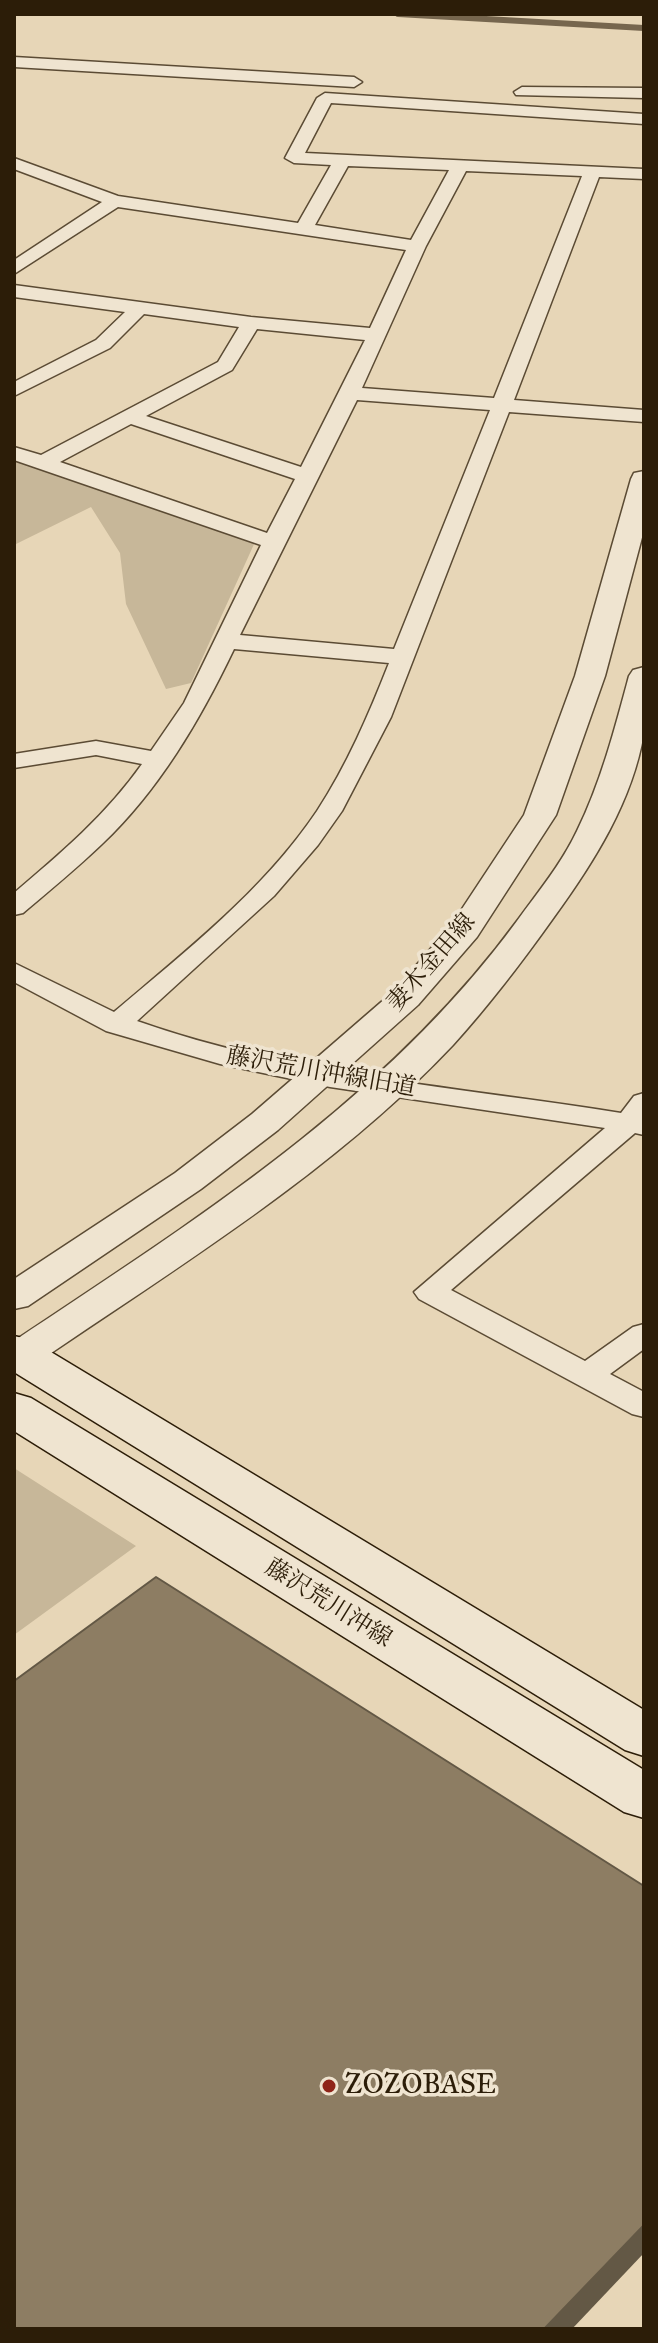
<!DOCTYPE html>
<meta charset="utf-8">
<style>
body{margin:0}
#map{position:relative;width:658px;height:2343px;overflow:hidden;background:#e7d6b7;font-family:"IM FELL Great Primer",serif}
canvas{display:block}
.frame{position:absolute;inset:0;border:16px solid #2c1d08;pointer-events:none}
</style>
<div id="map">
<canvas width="658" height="2343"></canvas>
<div class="frame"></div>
</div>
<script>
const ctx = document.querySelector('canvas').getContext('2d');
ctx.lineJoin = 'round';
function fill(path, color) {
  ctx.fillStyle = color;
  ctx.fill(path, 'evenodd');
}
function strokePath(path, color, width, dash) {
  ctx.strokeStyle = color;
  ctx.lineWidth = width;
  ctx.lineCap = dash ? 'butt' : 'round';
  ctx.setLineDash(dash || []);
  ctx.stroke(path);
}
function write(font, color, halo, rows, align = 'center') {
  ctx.font = font + ' "IM FELL Great Primer","Noto Serif JP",serif';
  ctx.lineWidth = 7;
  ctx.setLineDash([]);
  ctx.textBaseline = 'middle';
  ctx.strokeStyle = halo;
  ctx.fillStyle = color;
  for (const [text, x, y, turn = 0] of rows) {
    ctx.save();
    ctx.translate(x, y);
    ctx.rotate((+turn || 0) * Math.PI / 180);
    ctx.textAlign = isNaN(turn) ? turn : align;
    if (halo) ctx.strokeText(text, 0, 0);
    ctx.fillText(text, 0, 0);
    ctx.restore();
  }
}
fill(new Path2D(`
 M14,459L255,542L191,683L166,689L126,604L120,553L91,507L14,545Z
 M14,1468L136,1546L14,1635Z`), '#c7b799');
strokePath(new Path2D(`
 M398,14L644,28`), '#76664e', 6);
const minor = new Path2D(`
 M14,57L354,77L362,82L354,87L14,67Z
 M522,87L644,88V98L516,95L514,92Z
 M325,93L644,114V124L331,103L305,153L644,169V179L599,177L514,400L644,410V422L509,412L391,717L342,811L318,845L274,896L137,1021C292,1076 460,1087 621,1113L634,1096L644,1093V1135L635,1133L451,1290L585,1361L633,1327L644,1324V1349L610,1374L644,1392V1417L632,1414L419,1299L414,1292L605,1128L330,1087L220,1064L106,1031L14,982V963L114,1012C186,951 264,890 317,811C347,765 369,714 389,663L234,649C200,720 159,790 102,844C77,868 50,890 23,913L14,915V893C61,853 106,815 142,764L96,755L14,768V754L96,741L151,751L184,703L261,545L14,460V447L41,455L218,362L239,327L144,314L110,348L14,396V382L96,340L125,312L14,297V285L251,317L370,328L406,250L118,207L14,274V260L102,202L14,169V158L118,196L298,223L331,165L294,163L285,158L317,98ZM348,166L449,170L411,240L315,225ZM466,171L582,176L494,398L362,388L426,246ZM257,329L365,340L301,467L146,416L232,370ZM357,400L490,410L394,649L240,635ZM131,424L295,479L267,533L60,462Z`);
const tertiary = new Path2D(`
 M644,471V530L605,676L556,815L477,937L418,1005L278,1130L201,1189L28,1306L14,1309V1279L175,1173L252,1114L394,991L452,924L524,815L575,676L631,479L634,473Z
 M644,667C644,688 647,713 644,733C632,802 594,862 554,917C522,962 490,1004 453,1045C333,1172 179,1266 35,1364L14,1369V1341C197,1219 385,1101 517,921C538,892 562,863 577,831C601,782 615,728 629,676L633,670Z`);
const secondary = new Path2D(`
 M14,1336L31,1340L644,1710V1756L625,1750L14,1372Z
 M14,1393L31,1398L644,1770V1818L624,1812L14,1431Z`);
strokePath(minor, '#5b4b34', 3);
strokePath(tertiary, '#5b4b34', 3);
strokePath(secondary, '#2c1d08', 3);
fill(minor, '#efe4d0');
fill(tertiary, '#efe4d0');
fill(secondary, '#efe4d0');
fill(new Path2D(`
 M644,2225V2253L572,2329H544Z`), '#635845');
const building = new Path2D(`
 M156,1577L644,1886V2225L544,2329H14V1681Z`);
fill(building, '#8d7d63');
strokePath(building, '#635845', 2);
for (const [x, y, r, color] of [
 [329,2086,8,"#8f2418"]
]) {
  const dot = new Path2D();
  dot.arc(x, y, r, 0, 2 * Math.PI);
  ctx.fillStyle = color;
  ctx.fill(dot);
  strokePath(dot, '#efe4d0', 3);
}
write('24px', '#2c1d08', '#efe4d0', [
 ["妻木金田線",432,963,-49],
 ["藤沢荒川沖線旧道",321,1073,10],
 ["藤沢荒川沖線",328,1604,32]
]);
write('28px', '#2c1d08', '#efe4d0', [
 ["ZOZOBASE",345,2086]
], 'left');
</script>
